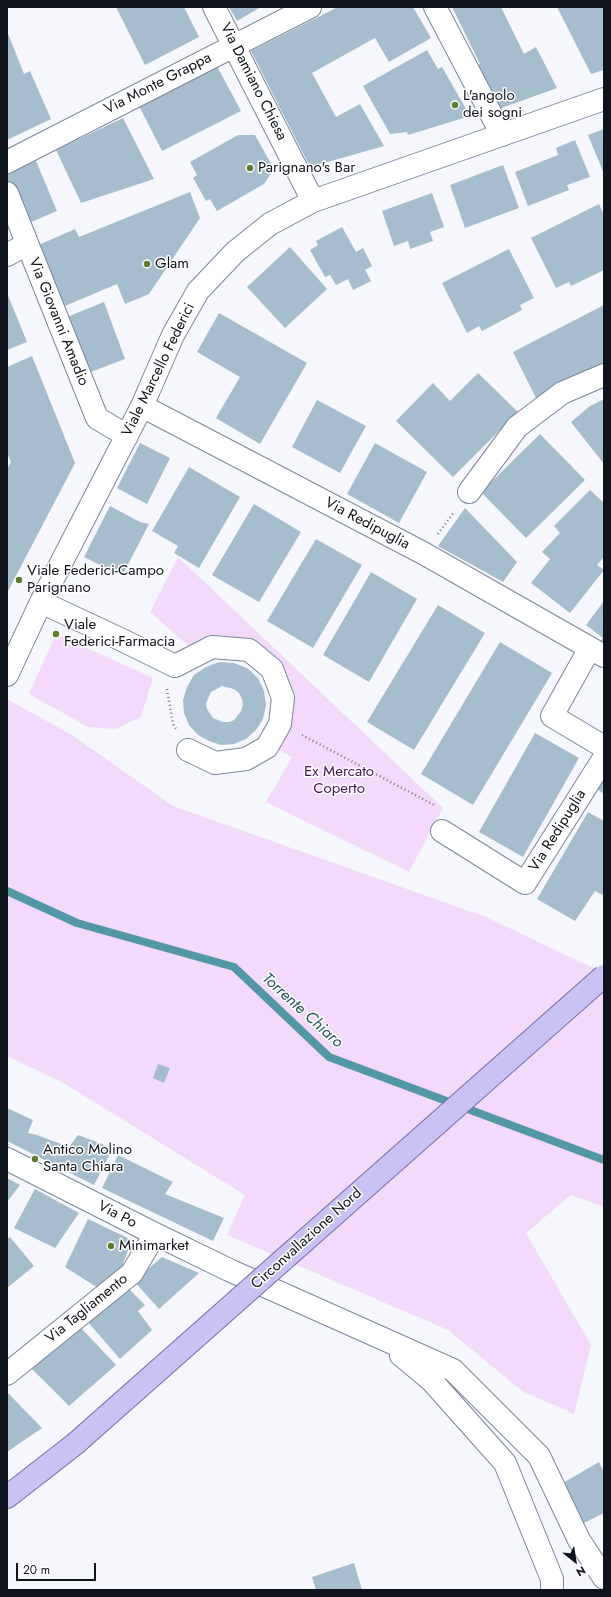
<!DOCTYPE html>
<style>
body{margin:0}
#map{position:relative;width:611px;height:1597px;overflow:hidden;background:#f5f7fc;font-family:Jost,sans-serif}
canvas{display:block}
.frame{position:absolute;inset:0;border:8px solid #0f131b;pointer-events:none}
.north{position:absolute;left:555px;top:1541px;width:40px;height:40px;-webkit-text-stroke:3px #fff;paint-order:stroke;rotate:150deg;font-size:11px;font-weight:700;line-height:16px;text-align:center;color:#0f131b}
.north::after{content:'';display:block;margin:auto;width:14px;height:18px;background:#0f131b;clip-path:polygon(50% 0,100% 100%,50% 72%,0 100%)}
.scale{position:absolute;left:16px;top:1563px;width:80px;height:18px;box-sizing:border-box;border:2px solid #0f131b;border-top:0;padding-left:5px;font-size:12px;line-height:14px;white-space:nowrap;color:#0f131b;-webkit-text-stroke:3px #fff;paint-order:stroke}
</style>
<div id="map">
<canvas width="611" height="1597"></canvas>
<div class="frame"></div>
<div class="north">N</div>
<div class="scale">20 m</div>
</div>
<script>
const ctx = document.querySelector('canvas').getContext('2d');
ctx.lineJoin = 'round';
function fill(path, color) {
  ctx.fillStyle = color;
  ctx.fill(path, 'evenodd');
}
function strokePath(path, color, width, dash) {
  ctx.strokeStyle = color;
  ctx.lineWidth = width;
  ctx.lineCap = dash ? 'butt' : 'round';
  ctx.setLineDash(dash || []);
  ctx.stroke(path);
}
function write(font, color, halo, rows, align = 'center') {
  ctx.font = font + ' Jost,sans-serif';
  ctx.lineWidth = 3;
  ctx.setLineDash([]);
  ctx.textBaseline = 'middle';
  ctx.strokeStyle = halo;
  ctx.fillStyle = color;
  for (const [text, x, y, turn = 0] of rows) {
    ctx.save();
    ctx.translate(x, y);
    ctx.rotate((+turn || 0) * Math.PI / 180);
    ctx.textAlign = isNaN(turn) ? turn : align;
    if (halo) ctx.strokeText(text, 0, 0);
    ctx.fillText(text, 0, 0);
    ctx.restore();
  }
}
fill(new Path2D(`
 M178,557L443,808L409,872L266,802L292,757L277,749L289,700L251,646L192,649L150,612Z
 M56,634L153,678L141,717L116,729L88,727L29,694Z
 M7,699L72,735L173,806L486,917L604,973V1207L571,1195L526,1233L591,1345L574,1414L522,1391L448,1330L227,1235L245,1195L65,1084L7,1056Z`), '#f3dafb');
strokePath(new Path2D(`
 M7,891L77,923L234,967L329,1057L604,1160`), '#5397a4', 8);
fill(new Path2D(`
 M116,7H184L199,37L145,65Z
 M229,7H261L237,21Z
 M338,7H413L431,38L389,62L375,38L312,73L336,117L360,104L384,146L310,167L251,51Z
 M452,7H501L524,54L536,47L557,88L496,110L474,67L480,64Z
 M557,7H604V70L591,74Z
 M7,31L24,74L30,71L51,119L7,140Z
 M427,50L438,69L442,67L470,116L408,135L407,132L390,134L363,86Z
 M217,66L241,111L162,151L139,106Z
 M123,118L154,179L81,203L56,150Z
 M604,129V174L588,135Z
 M238,135H255L274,169L264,184L217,211L210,199L206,201L193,178L197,175L190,162Z
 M575,140L590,177L567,185L569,190L528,206L515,172L558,155L556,148Z
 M36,161L57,211L24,225L7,183V173Z
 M503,165L519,208L465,228L450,185Z
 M190,192L200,218L149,294L125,304L117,284L60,308L34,247L75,229L79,237Z
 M432,193L444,227L430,232L433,241L410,249L408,241L394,246L382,211Z
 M599,204L604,215V270L571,286L569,282L556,288L531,238Z
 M342,227L356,252L363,248L372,266L365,270L371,281L353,290L348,279L336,285L330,275L325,277L310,250L318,245L316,241Z
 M290,247L327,289L285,328L247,287Z
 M509,249L534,298L520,305L522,310L482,331L479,326L467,333L442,283Z
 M7,293L27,342L7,350Z
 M104,302L125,359L83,375L62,319Z
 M604,305V365L537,400L513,352Z
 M219,313L307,363L260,444L216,418L240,377L197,352Z
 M32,356L75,463L7,593V469L11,462L7,453V367Z
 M478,373L518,412L453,477L396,421L433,383L450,401Z
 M604,399V464L571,422L590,406Z
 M317,400L366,426L340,473L292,447Z
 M540,434L585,480L526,538L481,492Z
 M140,443L170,458L147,504L117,488Z
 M375,443L427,472L399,523L347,494Z
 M189,467L240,497L199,568L174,553L178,546L152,531Z
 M590,490L604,503V557L597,565L604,570L570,613L531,583L550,559L542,552L560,533L554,526Z
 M254,504L301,532L259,602L212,575Z
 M110,506L140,522L149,524L122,576L84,557Z
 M465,508L517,562L503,582L438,546Z
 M316,539L362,565L313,648L267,621Z
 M371,572L417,599L369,682L323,655Z
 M604,601V647L599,644L603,638L586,625Z
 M438,605L485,633L414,750L367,722Z
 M500,642L552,673L473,805L421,774Z
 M219,662L234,663L247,668L258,678L264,691L266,705L263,719L256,730L246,739L234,744L221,745L209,741L198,735L189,725L184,713L183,700L187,687L194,675L206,667ZM222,686L234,689L239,693L242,699L243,705L241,711L234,720L229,722H223L213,718L207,709L206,703L211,692Z
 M535,733L579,758L523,857L479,832Z
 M604,771V794L594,787Z
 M588,812L604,821V892L602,895L595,891L575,921L537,899Z
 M158,1064L170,1068L164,1083L153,1078Z
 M7,1108L33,1120L28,1133L37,1135L69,1147L78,1135L113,1148L94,1185L7,1141Z
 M118,1155L173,1182L165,1194L224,1218L213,1241L102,1188Z
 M7,1178L20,1185L7,1202Z
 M35,1189L79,1213L55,1248L14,1228Z
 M88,1219L132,1240L120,1272L98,1288L65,1267Z
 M10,1237L34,1266L7,1288V1239Z
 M162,1257L199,1273L159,1309L134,1281Z
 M126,1286L145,1305L138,1311L152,1330L120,1359L87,1321Z
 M81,1328L116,1365L69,1406L30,1367Z
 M7,1392L42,1428L7,1452Z
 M599,1462L604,1472V1513L582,1524L561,1484Z
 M354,1563L362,1590H316L312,1577Z`), '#a5bdcc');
const minor = new Path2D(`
 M214,7L313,201
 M435,7L502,135
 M7,162L310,7
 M7,193L97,418L127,436
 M7,255L27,244
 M142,406L423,553L604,656
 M469,492L517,427L562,393L604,375
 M41,602L122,640L175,666L212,647L249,650L272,669L283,698L280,724L267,747L246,759L215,763L188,750
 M590,648L552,716L604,747
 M7,675L41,602L142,406L173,335L198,291L235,252L270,224L313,201L604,99
 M442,831L525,883L604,758
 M7,1159L155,1234L229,1270L453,1370L539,1456L579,1540L604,1578
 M401,1355L431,1380L505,1463L552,1579V1590
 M7,1374L132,1273L155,1234`);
const major = new Path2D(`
 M7,1497L75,1444`);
strokePath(minor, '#7b869b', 24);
strokePath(major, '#726ba4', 24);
strokePath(new Path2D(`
 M438,534L454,512
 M167,689L173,724L176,729
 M302,735L436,806`), '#787b82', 2.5, [1, 3]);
strokePath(minor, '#fff', 22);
strokePath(major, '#cbc2f4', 22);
const majorBridge = new Path2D(`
 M75,1444L604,976`);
strokePath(majorBridge, '#726ba4', 24, []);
strokePath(majorBridge, '#cbc2f4', 22);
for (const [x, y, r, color] of [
 [455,105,4,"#5e7c31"],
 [250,168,4,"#5e7c31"],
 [147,264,4,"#5e7c31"],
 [19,580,4,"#5e7c31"],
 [56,634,4,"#5e7c31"],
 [35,1159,4,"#5e7c31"],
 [111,1246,4,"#5e7c31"]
]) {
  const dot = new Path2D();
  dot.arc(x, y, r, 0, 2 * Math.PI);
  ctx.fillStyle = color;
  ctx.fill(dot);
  strokePath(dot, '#fff', 1.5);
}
write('15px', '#0f131b', '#fff', [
 ["Via Damiano Chiesa",253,82,63],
 ["Via Monte Grappa",158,84,-27],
 ["Via Giovanni Amadio",58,322,68],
 ["Viale Marcello Federici",159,370,-64],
 ["Via Redipuglia",367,524,28],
 ["Via Redipuglia",558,831,-58],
 ["Via Po",117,1215,27],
 ["Circonvallazione Nord",307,1239,-42],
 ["Via Tagliamento",87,1309,-39]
]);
write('15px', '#0f131b', '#fff', [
 ["L'angolo",463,96],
 ["dei sogni",463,113],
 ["Parignano's Bar",258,168],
 ["Glam",155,264],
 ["Viale Federici-Campo",27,571],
 ["Parignano",27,588],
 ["Viale",64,625],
 ["Federici-Farmacia",64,642],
 ["Antico Molino",43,1150],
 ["Santa Chiara",43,1167],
 ["Minimarket",119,1246]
], 'left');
write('15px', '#461055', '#fff', [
 ["Ex Mercato",339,772],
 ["Coperto",339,789]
]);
write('italic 16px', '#28535a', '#fff', [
 ["Torrente Chiaro",302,1011,42]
]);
</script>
